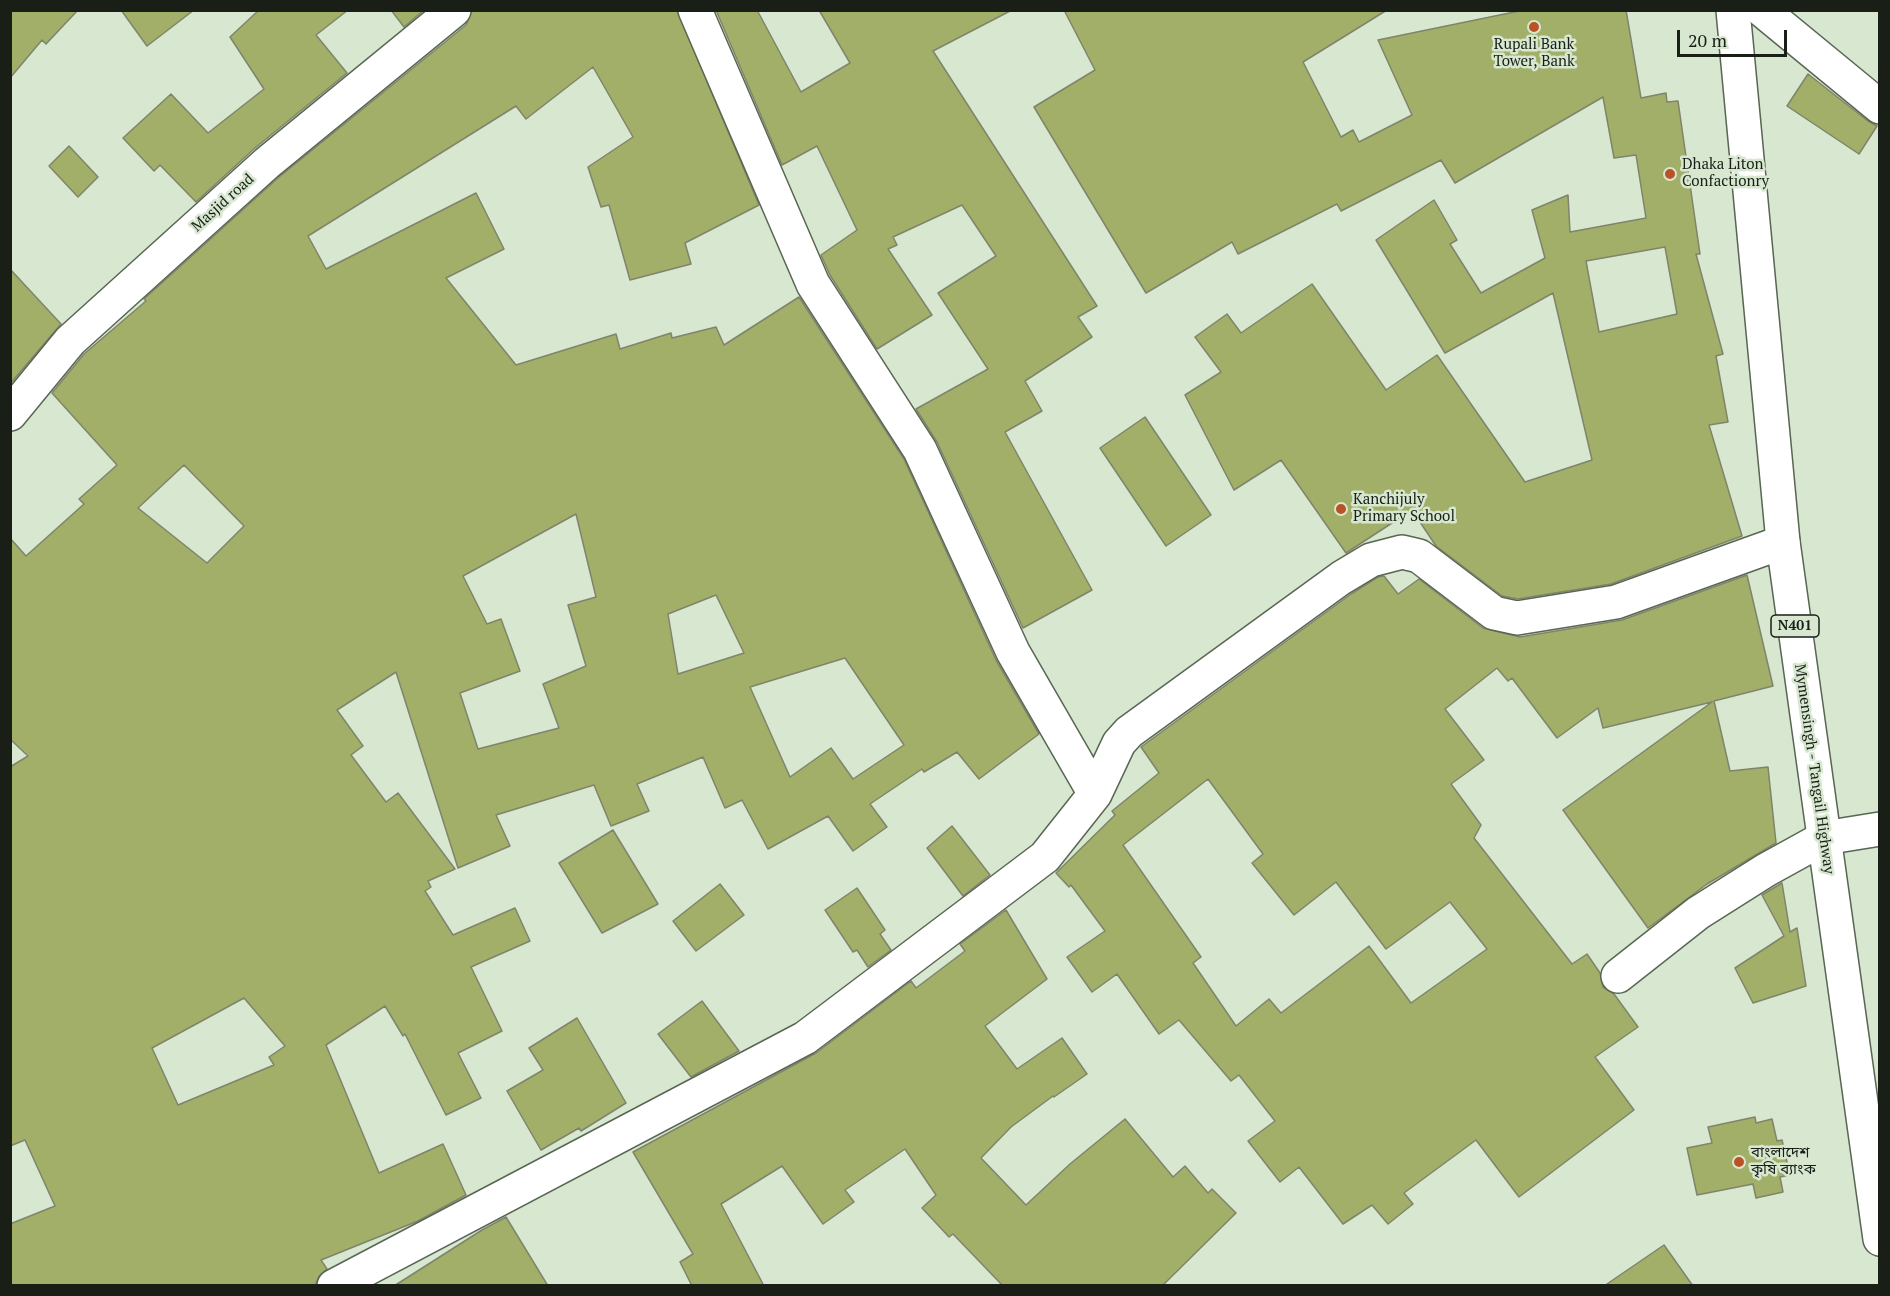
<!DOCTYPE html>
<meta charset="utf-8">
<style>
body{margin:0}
#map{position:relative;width:1890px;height:1296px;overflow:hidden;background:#d7e7d0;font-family:"PT Serif",serif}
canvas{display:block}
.frame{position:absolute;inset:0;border:12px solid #191f17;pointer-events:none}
.scale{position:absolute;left:1677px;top:30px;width:110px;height:27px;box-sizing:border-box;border:3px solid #191f17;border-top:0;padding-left:8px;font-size:18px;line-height:21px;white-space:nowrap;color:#191f17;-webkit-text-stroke:4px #d7e7d0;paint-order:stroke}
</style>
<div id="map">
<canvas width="1890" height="1296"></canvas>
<div class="frame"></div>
<div class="scale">20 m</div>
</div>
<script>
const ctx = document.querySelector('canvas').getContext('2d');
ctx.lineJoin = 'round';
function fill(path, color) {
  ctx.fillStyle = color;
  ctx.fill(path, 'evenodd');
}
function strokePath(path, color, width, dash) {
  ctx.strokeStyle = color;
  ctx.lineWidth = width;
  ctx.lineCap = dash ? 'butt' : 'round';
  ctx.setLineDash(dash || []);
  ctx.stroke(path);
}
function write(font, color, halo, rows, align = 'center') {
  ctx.font = font + ' "PT Serif","Noto Sans Bengali",serif';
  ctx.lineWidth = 5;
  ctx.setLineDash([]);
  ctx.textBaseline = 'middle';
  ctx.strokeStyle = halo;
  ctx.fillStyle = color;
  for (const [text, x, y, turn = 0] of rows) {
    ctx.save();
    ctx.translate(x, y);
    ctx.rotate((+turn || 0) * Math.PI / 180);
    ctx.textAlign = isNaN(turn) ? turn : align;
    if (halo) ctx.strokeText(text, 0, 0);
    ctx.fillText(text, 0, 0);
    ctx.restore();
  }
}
const building = new Path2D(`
 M10,10H78L46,44L42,40L10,78Z
 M121,10H194L147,46Z
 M259,10H348L316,35L347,73L255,148L196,202L160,165L154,171L123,138L171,94L208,133L264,89L230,37Z
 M391,10H424L404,27Z
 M472,10H677L759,205L685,243L691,264L630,280L609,205L601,207L588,167L633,137L593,67L526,119L516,106L308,236L326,269L476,193L504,249L446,278L516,365L616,334L620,349L671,333L672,338L716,327L724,345L799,297L904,459L996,660L1039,734L979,779L957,752L924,772L922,769L870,804L887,827L853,851L828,816L768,849L742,800L725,808L703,757L637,784L649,811L611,826L594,785L496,815L510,846L458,868L396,672L337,710L363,746L351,755L386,802L398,793L455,869L428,881L431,887L425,891L453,935L515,908L530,941L471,967L502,1031L458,1053L481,1098L446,1115L405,1034L403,1036L385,1006L326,1045L379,1173L443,1144L466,1195L418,1221L321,1260L327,1269L319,1276L315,1286H10V1224L55,1206L25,1140L10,1146V767L28,756L10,739V538L26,556L84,504L79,499L117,465L52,393L84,354L146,301L144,299L279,177L466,25ZM184,465L244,526L207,563L138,508ZM576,514L596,597L568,605L586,666L543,684L559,728L478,749L460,693L520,671L501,619L487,624L463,576ZM716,595L744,653L678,674L668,614ZM845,658L904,745L853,779L831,748L790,777L750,687ZM244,998L285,1046L269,1057L274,1065L178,1105L152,1048Z
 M716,10H757L801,92L850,63L819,10H1012L933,51L1097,306L1078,317L1092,337L1025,381L1042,411L1005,432L1092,590L1023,628L937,442L916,409L988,369L938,293L996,256L962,205L893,237L897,245L888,249L932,315L877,349L830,275L821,255L857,230L817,146L782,165Z
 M1064,10H1387L1303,62L1341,137L1353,130L1359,142L1412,115L1378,40L1524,10H1626L1641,98L1666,93L1667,102L1678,101L1700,254H1696L1723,354L1716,356L1728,422L1709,425L1742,536L1611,584L1518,599L1502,596L1436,546L1412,510L1346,553L1281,460L1234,490L1185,395L1221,372L1195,337L1227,314L1241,333L1312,284L1386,390L1437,355L1525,482L1592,460L1553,293L1445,353L1376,240L1434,200L1457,240L1450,244L1481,293L1545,258L1532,210L1568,195L1570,232L1646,218L1636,155L1614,158L1603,97L1455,183L1441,160L1341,211L1337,204L1238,254L1232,242L1146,293L1034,107L1095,70ZM1665,247L1677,314L1599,332L1586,261Z
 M1808,74L1868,121L1877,126L1859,154L1787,106Z
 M69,146L98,177L78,197L49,166Z
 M10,269L61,324L10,384Z
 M1145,417L1211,515L1166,546L1100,448Z
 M1747,575L1773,686L1714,701L1730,771L1768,767L1776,843L1707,884L1648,928L1563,810L1712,702L1603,728L1598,708L1557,738L1512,678L1508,681L1497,668L1445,709L1484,760L1451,784L1481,825L1474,838L1572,964L1587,954L1600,973L1603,987L1614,994L1638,1027L1595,1057L1634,1110L1519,1197L1476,1140L1404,1193L1413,1204L1388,1224L1372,1205L1343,1224L1299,1167L1280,1182L1248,1141L1275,1121L1239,1075L1231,1081L1179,1020L1159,1034L1117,974L1092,992L1067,957L1105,931L1071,885L1069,887L1056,873L1115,815L1112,811L1159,773L1141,747L1351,594L1378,577L1384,576L1398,594L1419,579L1483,628L1520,637L1622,620ZM1208,779L1263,854L1252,863L1294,915L1336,882L1386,949L1450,902L1487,949L1411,1003L1369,946L1281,1013L1269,999L1236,1026L1193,963L1201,957L1123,845Z
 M952,826L990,875L963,896L927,848Z
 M613,830L658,904L602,933L559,863Z
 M1782,883L1790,932L1797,928L1806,986L1753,1003L1735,968L1784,936L1762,895Z
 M720,884L744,915L696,951L673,921Z
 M857,888L885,930L880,934L891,950L868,967L857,950L853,952L825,910Z
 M1006,910L1047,979L985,1026L1017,1069L1062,1038L1087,1074L1054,1097L1053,1096L1011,1127L981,1158L1026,1205L1070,1164L1125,1119L1173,1177L1185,1166L1208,1193L1212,1189L1236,1213L1162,1286H1003L953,1234L949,1237L922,1208L936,1195L905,1149L845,1190L854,1202L823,1224L782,1166L721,1204L764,1286H692L680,1262L693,1254L633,1152L816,1053L911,981L916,988L965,951L960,944Z
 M702,1001L739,1051L691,1077L658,1034Z
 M577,1018L626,1103L581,1131L579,1128L541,1150L507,1091L543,1070L529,1048Z
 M1755,1117L1756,1123L1772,1119L1777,1141L1782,1140L1790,1175L1780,1177L1783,1192L1756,1198L1753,1184L1697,1195L1687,1148L1712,1143L1708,1127Z
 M506,1217L548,1286H394L482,1230Z
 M1664,1245L1693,1286H1604Z`);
fill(building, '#a2af68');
strokePath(building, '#7f846b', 1.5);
const minor = new Path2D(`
 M695,10L813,284L920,450L1013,652L1095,794
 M1762,10L1880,107
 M10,414L70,341L267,163L454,10
 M1618,976L1698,913L1766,870L1824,838L1880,829
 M334,1286L805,1038L1045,857L1095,794L1119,743L1129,732L1341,578L1371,560L1402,552L1419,556L1494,613L1517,618L1616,602L1783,542`);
const trunk = new Path2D(`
 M1733,10L1783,542L1880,1239`);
strokePath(minor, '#586652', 36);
strokePath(trunk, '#586652', 36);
strokePath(minor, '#fff', 33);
strokePath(trunk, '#fff', 33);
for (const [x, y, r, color] of [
 [1534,27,6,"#b95325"],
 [1670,174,6,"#b95325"],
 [1341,509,6,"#b95325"],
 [1739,1162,6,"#b95325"]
]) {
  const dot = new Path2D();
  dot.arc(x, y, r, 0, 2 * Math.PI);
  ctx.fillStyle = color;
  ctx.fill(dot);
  strokePath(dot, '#d7e7d0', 2);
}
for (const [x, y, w] of [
 [1795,626,48]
]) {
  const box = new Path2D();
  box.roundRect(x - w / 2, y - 11, w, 22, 4.5);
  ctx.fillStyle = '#d7e7d0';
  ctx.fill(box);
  strokePath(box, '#191f17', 1.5);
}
write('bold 14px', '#191f17', null, [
 ["N401",1795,626]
]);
write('15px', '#191f17', '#d7e7d0', [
 ["Rupali Bank",1534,45,"center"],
 ["Tower, Bank",1534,62,"center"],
 ["Dhaka Liton",1682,165],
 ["Confactionry",1682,182],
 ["Kanchijuly",1353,500],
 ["Primary School",1353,517],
 ["বাংলাদেশ",1751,1153],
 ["কৃষি ব্যাংক",1751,1170]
], 'left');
write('15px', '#191f17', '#d7e7d0', [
 ["Masjid road",223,203,-42],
 ["Mymensingh - Tangail Highway",1814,769,82]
]);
</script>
